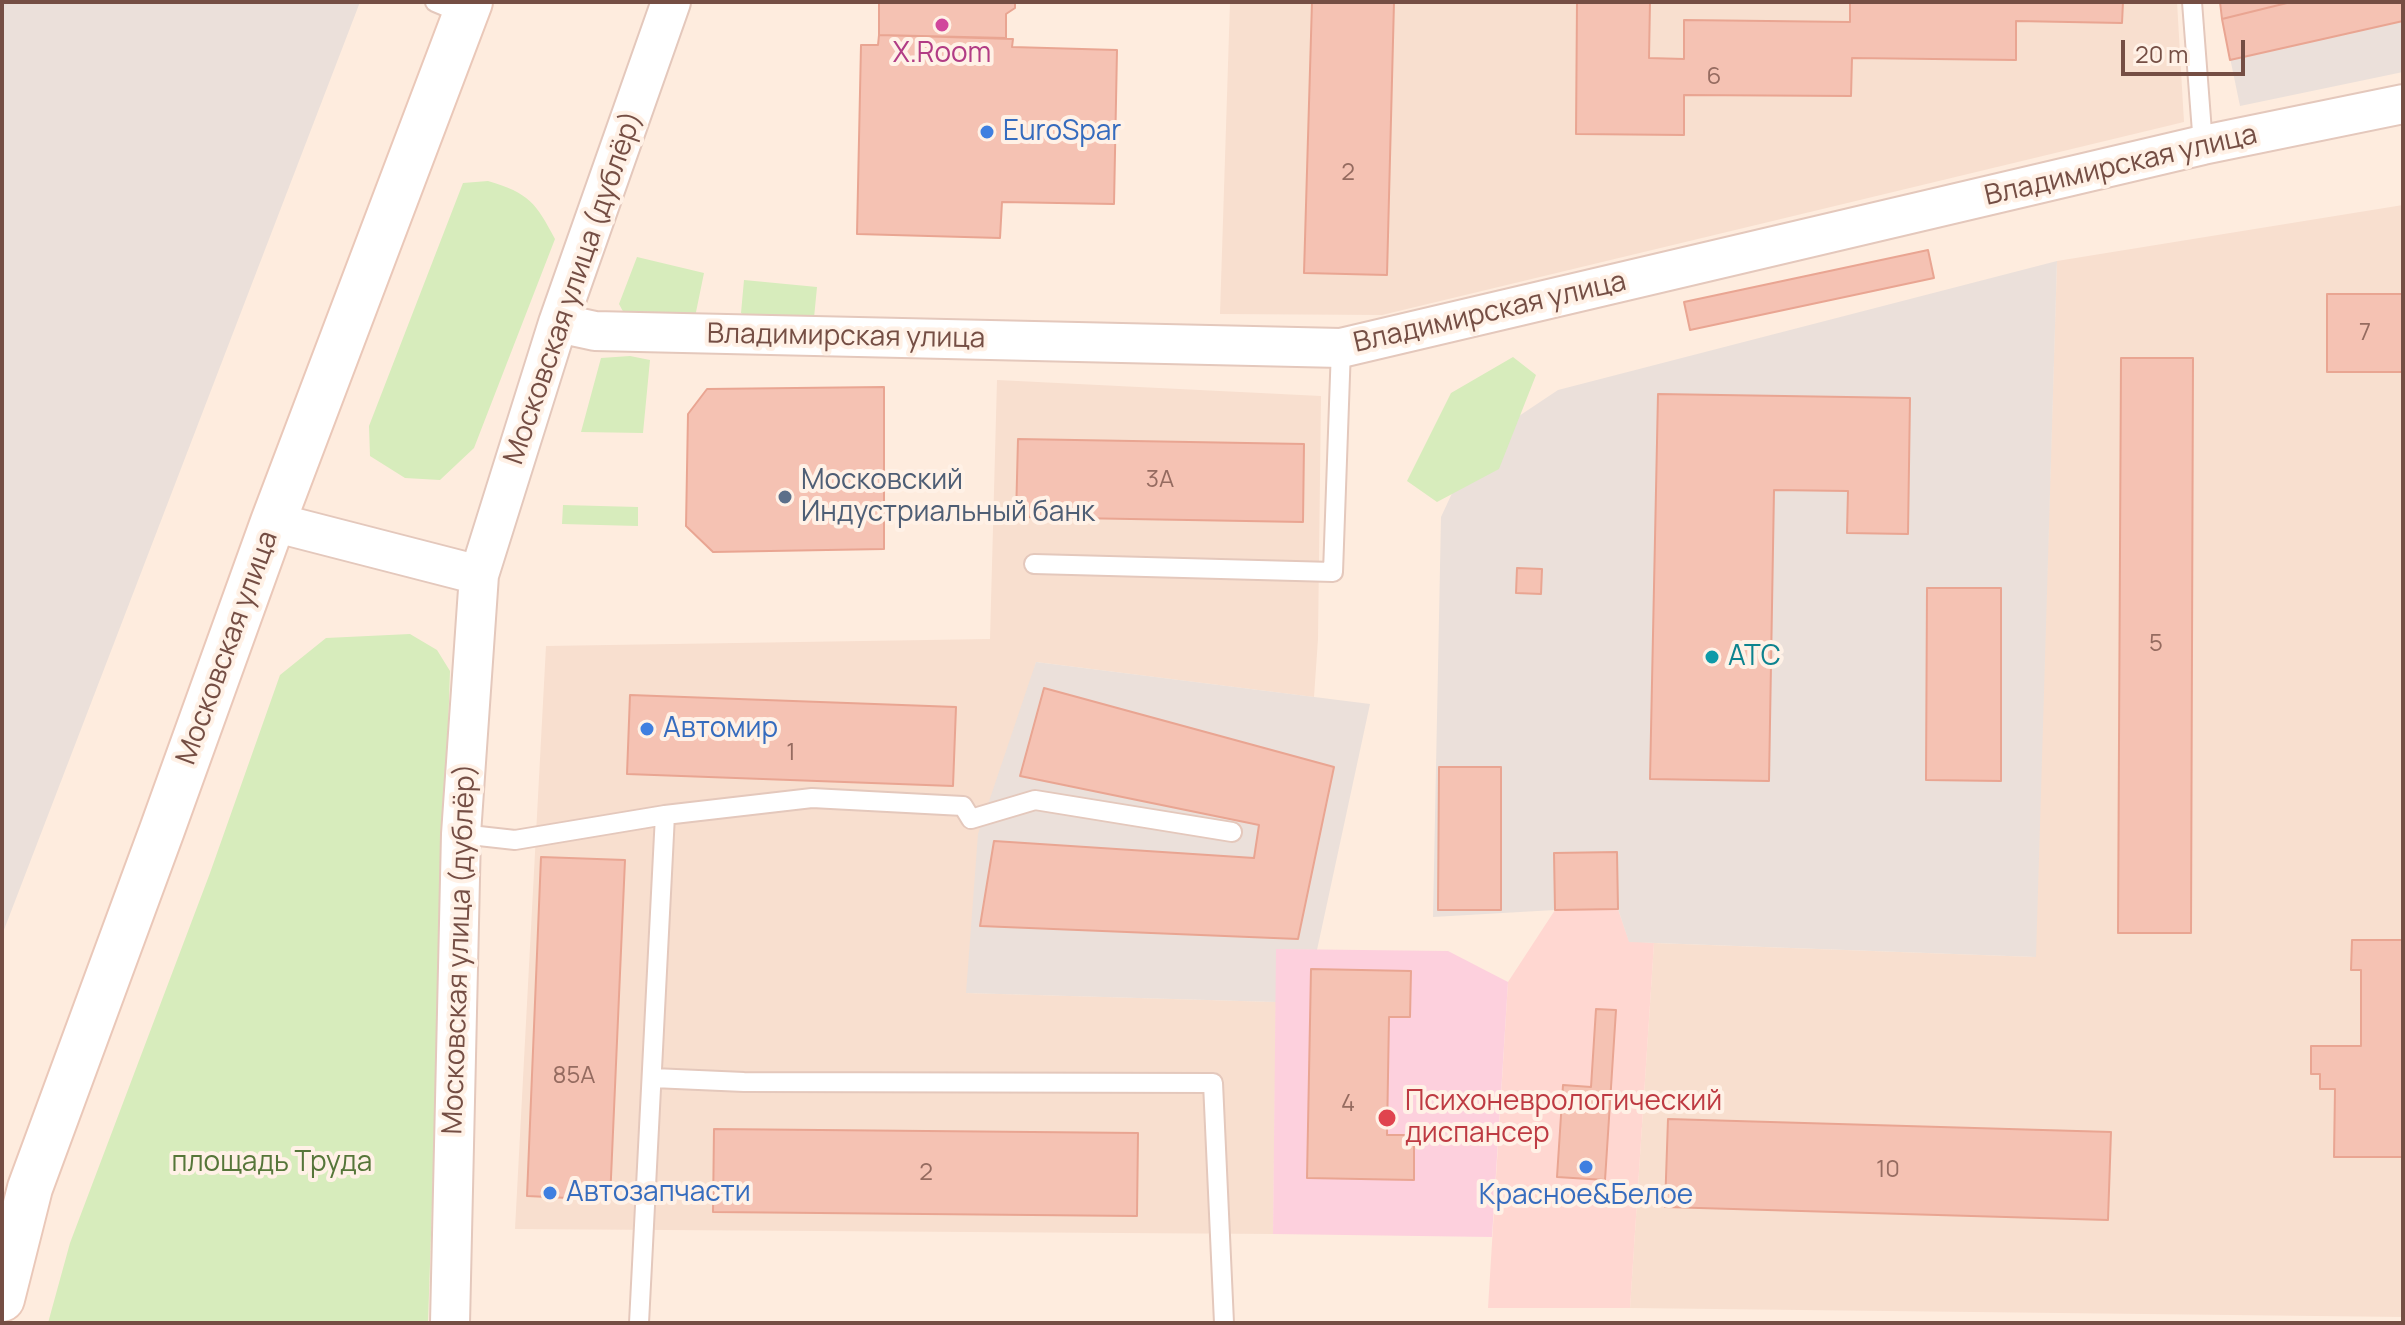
<!DOCTYPE html>
<meta charset="utf-8">
<style>
body{margin:0}
#map{position:relative;width:2405px;height:1325px;overflow:hidden;background:#feecde;font-family:Manrope,sans-serif}
canvas{display:block}
.frame{position:absolute;inset:0;border:4px solid #754e44;pointer-events:none}
.scale{position:absolute;left:2121px;top:40px;width:124px;height:36px;box-sizing:border-box;border:4px solid #754e44;border-top:0;padding-left:10px;font-size:24px;line-height:28px;white-space:nowrap;color:#754e44;-webkit-text-stroke:6px #fff1e6;paint-order:stroke}
</style>
<div id="map">
<canvas width="2405" height="1325"></canvas>
<div class="frame"></div>
<div class="scale">20 m</div>
</div>
<script>
const ctx = document.querySelector('canvas').getContext('2d');
ctx.lineJoin = 'round';
function fill(path, color) {
  ctx.fillStyle = color;
  ctx.fill(path, 'evenodd');
}
function strokePath(path, color, width, dash) {
  ctx.strokeStyle = color;
  ctx.lineWidth = width;
  ctx.lineCap = dash ? 'butt' : 'round';
  ctx.setLineDash(dash || []);
  ctx.stroke(path);
}
function write(font, color, halo, rows, align = 'center') {
  ctx.font = font + ' Manrope,sans-serif';
  ctx.lineWidth = 8;
  ctx.setLineDash([]);
  ctx.textBaseline = 'middle';
  ctx.strokeStyle = halo;
  ctx.fillStyle = color;
  for (const [text, x, y, turn = 0] of rows) {
    ctx.save();
    ctx.translate(x, y);
    ctx.rotate((+turn || 0) * Math.PI / 180);
    ctx.textAlign = isNaN(turn) ? turn : align;
    if (halo) ctx.strokeText(text, 0, 0);
    ctx.fillText(text, 0, 0);
    ctx.restore();
  }
}
fill(new Path2D(`
 M1230,2H2177L2184,122L1382,315L1220,314Z
 M2403,205V1317L1630,1308L1654,943L2035,957L2057,261Z
 M997,380L1321,396L1318,639L1314,697L1036,662L967,993L1276,1002L1273,1234L515,1229L546,646L990,639Z`), '#f8dfcf');
fill(new Path2D(`
 M1617,852L1618,909L1629,941L1654,943L1630,1308H1488L1508,982L1555,910L1554,853Z`), '#ffd7d1');
fill(new Path2D(`
 M2,2H360L2,935Z
 M2403,2V72L2240,106L2222,19Z
 M2057,261L2036,957L1629,942L1618,909L1617,852L1554,853L1555,910L1433,917L1441,517L1474,446L1558,390Z
 M1036,662L1370,704L1317,950L1276,949V1002L966,993L978,834Z`), '#ebe0da');
fill(new Path2D(`
 M1276,949L1448,951L1508,982L1492,1237L1273,1234Z`), '#fdd0dd');
fill(new Path2D(`
 M488,181C529,193 536,203 555,239L474,448L440,480L405,478L370,456L369,426L463,183Z
 M637,257L704,273L695,317L627,319L619,304Z
 M744,280L817,287L814,318L751,320L741,313Z
 M630,356L650,360L643,433L581,432L601,358Z
 M1513,357L1536,375L1499,469L1437,502L1407,481L1451,393Z
 M563,505L638,507V526L562,524Z
 M410,634L437,650L450,671L428,1323H48L70,1243L210,873L280,675L326,638Z`), '#d7ecbc');
const building = new Path2D(`
 M879,2H1015V8L1006,14V38L879,35Z
 M1312,2H1394L1387,275L1304,273Z
 M1577,2H1650L1649,58L1684,59V20L1850,22V2H2123L2122,23L2016,21V60L1852,58L1851,96L1684,95V135L1576,134Z
 M2220,2H2291L2222,19Z
 M2291,2H2403V21L2230,60L2222,19Z
 M879,35L1013,39L1012,47L1117,50L1114,204L1002,202L1000,238L857,234L861,45H878Z
 M1928,250L1934,278L1690,330L1684,302Z
 M2327,294H2403V372H2327Z
 M2121,358H2193L2191,933H2118Z
 M884,387V549L713,552L686,526L688,414L707,389Z
 M1658,394L1910,398L1908,534L1847,533L1848,491L1774,490L1769,781L1650,779Z
 M1018,439L1304,444L1303,522L1016,517Z
 M1517,568L1542,569L1541,594L1516,593Z
 M1927,588H2001V781L1926,780Z
 M1044,688L1334,767L1298,939L980,926L994,841L1254,858L1259,825L1020,776Z
 M630,695L956,707L953,786L627,774Z
 M1439,767H1501V910H1438Z
 M1617,852L1618,909L1555,910L1554,853Z
 M541,857L625,860L610,1200L527,1196Z
 M2352,940H2403V1157H2334L2335,1089H2320V1074H2311V1046H2361V970H2351Z
 M1311,969L1411,971L1410,1017H1389L1387,1135H1414V1180L1307,1178Z
 M1596,1009L1616,1010L1605,1180L1557,1177L1563,1085L1591,1087Z
 M1668,1119L2111,1132L2108,1220L1665,1207Z
 M714,1129L1138,1133L1137,1216L713,1212Z`);
fill(building, '#f5c2b3');
strokePath(building, '#e9a592', 2);
const lane = new Path2D(`
 M435,2L466,15
 M2192,2L2203,145
 M1034,564L1333,572L1341,348
 M665,815L812,798L963,806L971,819L1035,800L1232,832
 M461,834L515,840L665,815L639,1323
 M653,1078L744,1082L1213,1083L1224,1323`);
const street = new Path2D(`
 M558,323L595,331L1341,348L2203,145L2403,104
 M273,522L479,575
 M450,1323L461,834L479,575L558,323L671,2`);
const secondary = new Path2D(`
 M2,1299L30,1188L162,830L273,522L470,2`);
strokePath(lane, '#e4c8bc', 22);
strokePath(street, '#e4c8bc', 42);
strokePath(secondary, '#eac8b9', 48);
strokePath(lane, '#fff', 18);
strokePath(street, '#fff', 38);
strokePath(secondary, '#fff', 44);
for (const [x, y, r, color] of [
 [942,25,8,"#d1479c"],
 [987,132,8,"#3f7fe0"],
 [785,497,8,"#5c6f8a"],
 [1712,657,8,"#0f9aa8"],
 [647,729,8,"#3f7fe0"],
 [1387,1118,10,"#e0444e"],
 [1586,1167,8,"#3f7fe0"],
 [550,1193,8,"#3f7fe0"]
]) {
  const dot = new Path2D();
  dot.arc(x, y, r, 0, 2 * Math.PI);
  ctx.fillStyle = color;
  ctx.fill(dot);
  strokePath(dot, '#fff1e6', 3);
}
write('24px', '#956b60', null, [
 ["6",1714,77],
 ["2",1348,173],
 ["7",2365,333],
 ["3А",1160,480],
 ["5",2156,644],
 ["1",791,753],
 ["85А",574,1076],
 ["4",1348,1104],
 ["10",1888,1170],
 ["2",926,1173]
]);
write('28px', '#b23c85', '#fff1e6', [
 ["Х.Room",942,54]
]);
write('28px', '#366cbe', '#fff1e6', [
 ["EuroSpar",1003,132],
 ["Автомир",663,729],
 ["Автозапчасти",566,1193],
 ["Красное&Белое",1586,1196,"center"]
], 'left');
write('28px', '#754e44', '#fff1e6', [
 ["Владимирская улица",2121,166,-13],
 ["Московская улица (дублёр)",574,288,-71],
 ["Владимирская улица",1490,313,-13],
 ["Владимирская улица",846,337,1],
 ["Московская улица",228,648,-70],
 ["Московская улица (дублёр)",460,949,-88]
]);
write('28px', '#4e5e75', '#fff1e6', [
 ["Московский",801,481],
 ["Индустриальный банк",801,513]
], 'left');
write('28px', '#0d838f', '#fff1e6', [
 ["АТС",1728,657]
], 'left');
write('28px', '#be3a42', '#fff1e6', [
 ["Психоневрологический",1405,1102],
 ["диспансер",1405,1134]
], 'left');
write('28px', '#567639', '#fff1e6', [
 ["площадь Труда",272,1163]
]);
</script>
